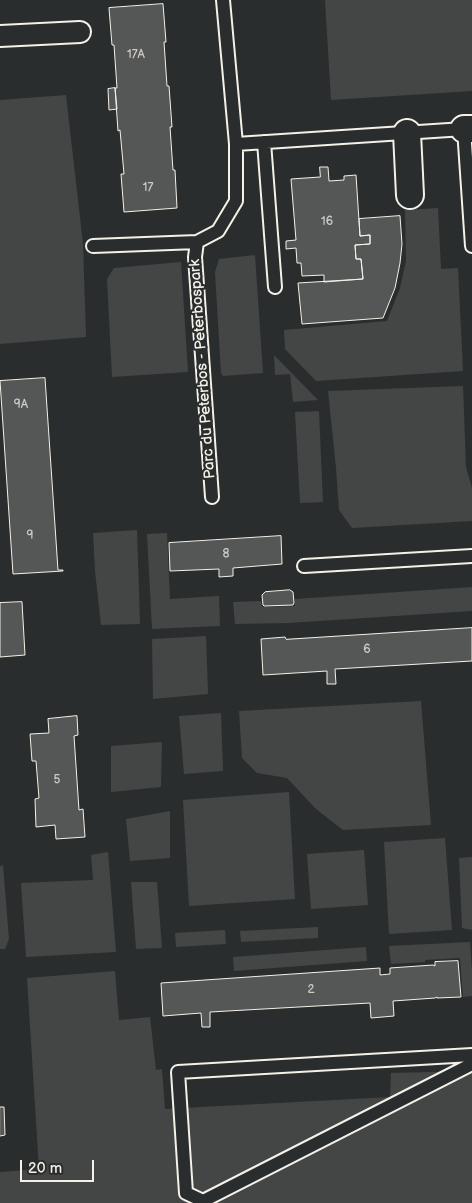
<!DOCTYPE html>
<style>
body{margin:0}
#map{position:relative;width:472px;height:1203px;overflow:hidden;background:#2a2d2e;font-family:"Balsamiq Sans",sans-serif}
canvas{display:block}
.scale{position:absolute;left:20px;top:1160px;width:74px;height:22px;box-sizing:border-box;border:2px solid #f4f1e8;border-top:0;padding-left:6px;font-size:15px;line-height:18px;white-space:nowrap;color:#f4f1e8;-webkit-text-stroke:4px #2a2d2e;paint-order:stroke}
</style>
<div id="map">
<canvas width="472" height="1203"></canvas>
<div class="scale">20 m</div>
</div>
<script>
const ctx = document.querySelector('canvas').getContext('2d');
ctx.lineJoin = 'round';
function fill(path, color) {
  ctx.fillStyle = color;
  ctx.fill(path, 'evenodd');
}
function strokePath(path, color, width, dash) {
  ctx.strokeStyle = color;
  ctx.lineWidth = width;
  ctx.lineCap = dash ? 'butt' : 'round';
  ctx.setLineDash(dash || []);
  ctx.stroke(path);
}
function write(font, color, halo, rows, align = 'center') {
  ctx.font = font + ' "Balsamiq Sans",sans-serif';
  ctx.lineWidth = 4.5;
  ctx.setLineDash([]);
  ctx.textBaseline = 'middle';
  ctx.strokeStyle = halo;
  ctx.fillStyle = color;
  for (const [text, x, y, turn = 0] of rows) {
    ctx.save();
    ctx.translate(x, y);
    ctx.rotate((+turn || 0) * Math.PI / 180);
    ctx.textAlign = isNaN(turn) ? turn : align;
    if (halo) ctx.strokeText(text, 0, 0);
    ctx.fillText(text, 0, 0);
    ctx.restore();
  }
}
fill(new Path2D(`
 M325,0H472V91L331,100Z
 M66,95L83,244L86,337L0,344V100Z
 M438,208L441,269L458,268L463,371L316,381L285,349L284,330L387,321L400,288L406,261L405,210Z
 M255,255L263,373L223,376L221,373L215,272L219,259Z
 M181,262L188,372L112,377L107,279L114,268Z
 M274,355L318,400L293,402L290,374L275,375Z
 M463,386L466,467L472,488V521L352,528L339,510L336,468L328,391Z
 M319,411L323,502L300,503L295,412Z
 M137,530L140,624L101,625L95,571L93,533Z
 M167,533L170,599L219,596L220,626L152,629L147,534Z
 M472,587V611L288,623L235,624L233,602L261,601L262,607L295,606V599Z
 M206,636L208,694L153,699L152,639Z
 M421,701L431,825L343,830L316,809L287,778L257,773L242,758L239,711Z
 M221,713L223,771L184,774L179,716Z
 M162,742L161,787L111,792V746Z
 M289,792L295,899L189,906L183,800Z
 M170,811V858L130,861L126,819Z
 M445,838L452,930L389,934L384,842Z
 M364,850L368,905L311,909L307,854Z
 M108,852L116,952L26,957L21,883L93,880L91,855Z
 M472,857V930L462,928L459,858Z
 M3,865L9,939L5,949H0V866Z
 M131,882H157L162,948L136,949Z
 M318,927V938L241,942L240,931Z
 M225,930L226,944L176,947L175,933Z
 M470,942L472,971V996L463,997L460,958L425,960V962L391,964L389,946Z
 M366,947L367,961L234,971L233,957Z
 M115,971L119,1020L150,1017L156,1070L162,1069L165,1109L390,1097L391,1073L472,1071V1203H0V1172L39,1169L27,978Z`), '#444645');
const building = new Path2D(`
 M163,4L166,42H164L167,86H169L172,127H170L173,170H175L177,208L124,212L121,174H124L120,130L118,131L115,88H117L114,45H112L109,8Z
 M115,88L117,109L109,110L108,89Z
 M320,167H328L329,181L344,180V176L356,175L360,236L370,235V244L355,245L356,259H361L363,279L324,282V275L302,276L301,263H297L296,248L286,249V241L296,240L291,179L320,177Z
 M400,216L402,244L400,263L395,288L383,318L302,324L298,283L363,279L361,259H356L355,245L370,244V235L360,236L359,219Z
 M45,378L58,570H63V571L13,574L0,381Z
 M281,536L282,564L233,568V576L219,577V569L170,571L169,543Z
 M290,590L293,592L294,603L293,605L264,606L263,605L262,595L265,592Z
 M22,602L25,655L0,657V603Z
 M472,628V661L335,669L336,684H327V671L263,675L261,639L285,637L286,639Z
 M77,716L78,735L74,736L79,810L83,809L85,837L56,839L55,825L36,827L35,799L39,798L36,761H32L30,734L49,733L48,719Z
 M458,961L461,997L437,998V997L435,998L393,1001L394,1016L371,1018L370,1003L210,1012V1027H202L201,1013L163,1016L161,983L380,968V975L390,974V968L433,965L435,966V962Z
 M0,1107H4L5,1135L0,1136Z`);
fill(building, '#555756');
strokePath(building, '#f4f1e8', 1);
const service = new Path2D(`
 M223,0L236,144L464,129L472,246
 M264,142L275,287
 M197,242L195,257L212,497
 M93,246L197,242L218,231L236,201V144
 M304,566L472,556
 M472,1055L178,1072L186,1193L203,1201L472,1064`);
const pedestrian = new Path2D(`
 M0,36L80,32`);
const minor = new Path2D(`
 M464,129H472
 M407,133L410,195`);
strokePath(service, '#f4f1e8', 16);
strokePath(pedestrian, '#f4f1e8', 24);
strokePath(minor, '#f4f1e8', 30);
strokePath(service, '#2a2d2e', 12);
strokePath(pedestrian, '#2a2d2e', 20);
strokePath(minor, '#2a2d2e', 26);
write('12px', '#cccac4', null, [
 ["17A",136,55],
 ["17",148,188],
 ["16",327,222],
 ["9A",21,405],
 ["9",30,536],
 ["8",226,554],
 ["6",367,650],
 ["5",57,780],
 ["2",311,990]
]);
write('15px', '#f4f1e8', '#2a2d2e', [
 ["Parc du Peterbos - Peterbospark",203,369,-94]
]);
</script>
